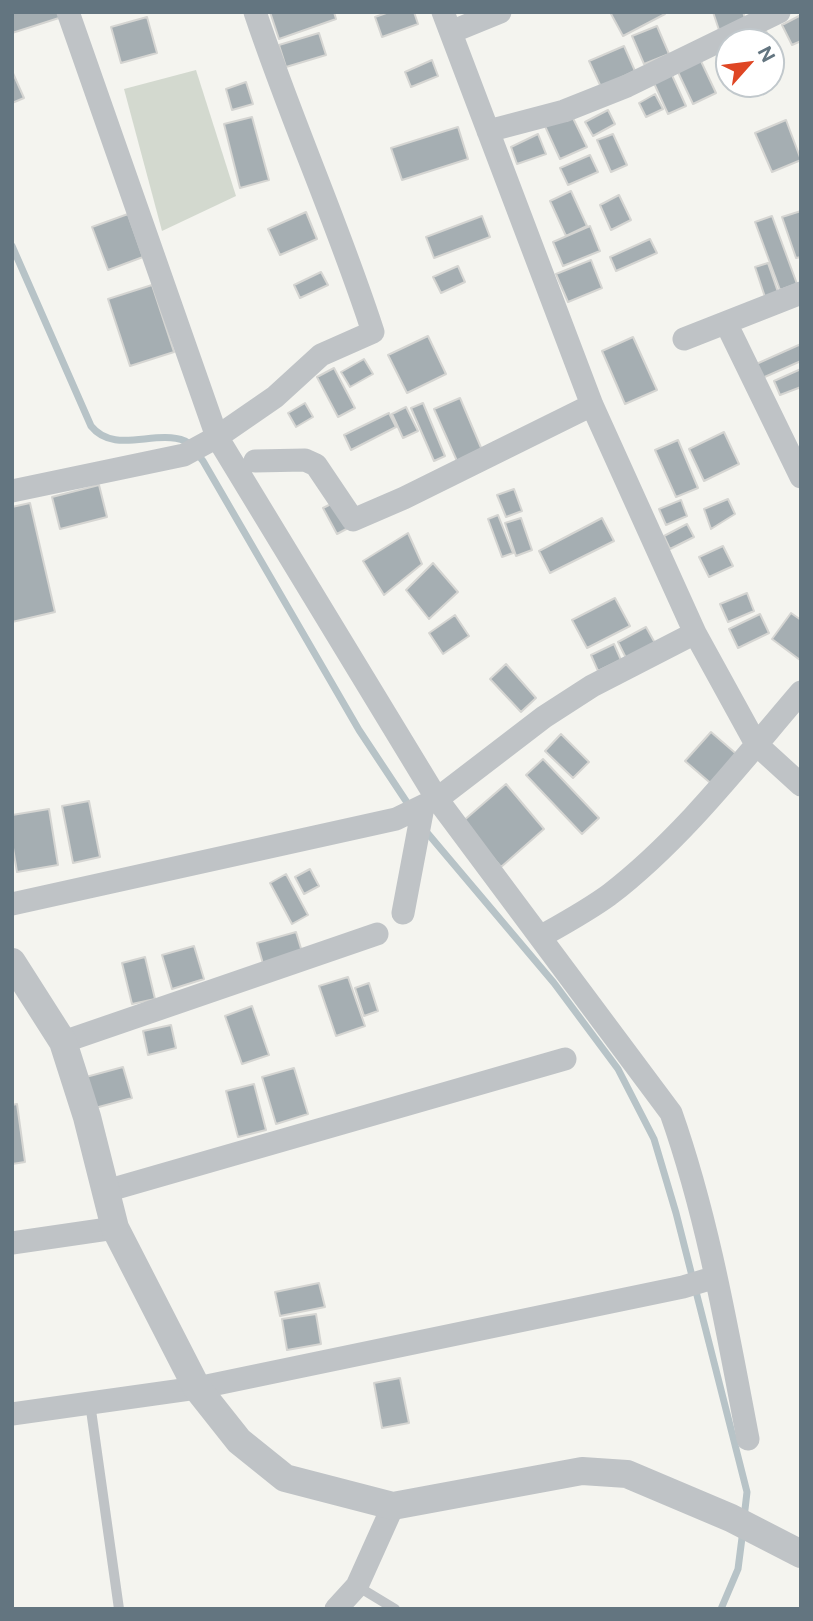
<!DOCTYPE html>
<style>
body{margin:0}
#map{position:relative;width:813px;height:1621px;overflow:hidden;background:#f4f4ef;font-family:"Public Sans",sans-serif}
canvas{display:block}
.frame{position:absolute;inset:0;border:14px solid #637580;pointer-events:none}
.north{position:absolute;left:715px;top:28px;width:70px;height:70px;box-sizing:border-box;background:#fff;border:2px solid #c1c8cc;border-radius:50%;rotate:62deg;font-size:19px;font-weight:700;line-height:28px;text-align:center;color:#637580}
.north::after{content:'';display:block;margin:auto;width:24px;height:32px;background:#df4624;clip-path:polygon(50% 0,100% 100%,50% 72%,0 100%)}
</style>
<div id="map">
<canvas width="813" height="1621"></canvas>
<div class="frame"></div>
<div class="north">N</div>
</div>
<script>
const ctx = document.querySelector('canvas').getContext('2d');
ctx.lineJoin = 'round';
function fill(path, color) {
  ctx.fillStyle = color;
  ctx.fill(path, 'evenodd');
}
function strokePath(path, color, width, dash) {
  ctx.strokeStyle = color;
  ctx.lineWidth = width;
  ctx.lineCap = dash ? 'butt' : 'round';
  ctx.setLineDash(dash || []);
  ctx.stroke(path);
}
fill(new Path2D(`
 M196,70L236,196L162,231L124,89Z`), '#d3d9cf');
strokePath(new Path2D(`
 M12,246L91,426C114,455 155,429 185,441C193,445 198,455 203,461L359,730L410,807
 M424,829L554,983L618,1069L654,1139L676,1213L747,1492L744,1518
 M721,1609L738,1569L743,1530`), '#b7c3c7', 7);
const building = new Path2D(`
 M12,12H60L62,17L12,33Z
 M270,12H334L336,19L279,39Z
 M389,12H414L418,24L382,37L375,17Z
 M610,12H664L665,14L623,36Z
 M713,12H743L746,21L719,30Z
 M801,15V41L792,45L782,25Z
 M147,17L157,53L121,63L111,27Z
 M657,26L669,54L644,64L632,36Z
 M766,31L780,61L771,65V42H759L756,35Z
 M319,33L326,55L286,67L279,45Z
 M624,46L635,71L601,87L589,61Z
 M699,57L716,93L693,104L676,68Z
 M432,60L438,76L411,87L405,72Z
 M12,71L24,98L12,103Z
 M671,73L686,106L668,114L653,81Z
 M246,82L253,104L232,110L226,89Z
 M655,94L663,109L646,117L639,103Z
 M608,110L615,124L593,136L585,122Z
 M570,112L587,147L560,159L544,124Z
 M252,117L269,180L240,188L224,124Z
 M786,120L801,160L772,172L755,133Z
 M458,127L468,159L402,180L391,148Z
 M538,134L546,154L517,164L511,147Z
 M613,134L627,165L611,172L597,140Z
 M590,155L598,172L568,185L560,168Z
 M571,191L587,226L566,236L550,201Z
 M619,195L631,220L611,230L600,205Z
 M801,211V257L796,258L782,217Z
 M306,212L317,239L280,255L268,229Z
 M128,214L143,257L108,270L92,227Z
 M482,216L490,237L434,258L426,237Z
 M772,216L797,284L780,290L755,222Z
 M590,226L600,251L563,266L553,242Z
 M650,239L657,253L616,271L610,257Z
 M591,260L602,288L568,302L556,274Z
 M768,263L779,295L766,300L755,267Z
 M458,266L465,282L441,293L433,277Z
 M321,272L328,285L300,298L294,285Z
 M152,285L174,352L130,366L108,299Z
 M428,336L446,374L407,393L388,355Z
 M633,337L657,390L625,404L602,351Z
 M801,344V361L760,379L754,365Z
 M364,359L373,374L350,387L341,372Z
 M334,368L355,408L338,417L317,377Z
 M801,369V387L780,395L774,381Z
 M460,398L482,450L457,461L434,409Z
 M305,403L313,417L296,427L288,413Z
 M423,403L445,456L434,461L411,408Z
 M406,407L418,431L403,438L392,414Z
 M389,413L396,427L351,450L344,435Z
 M724,432L739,464L704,481L689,449Z
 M678,440L698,488L676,497L655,450Z
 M99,485L107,517L60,529L52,497Z
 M514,489L522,511L506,517L497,495Z
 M728,499L735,514L711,529L704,509Z
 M339,500L352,526L337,534L323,508Z
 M681,500L687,516L666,525L659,509Z
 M30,503L55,612L12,622V507Z
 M498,515L513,553L502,557L488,519Z
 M521,518L532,550L516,556L505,523Z
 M602,518L614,541L550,573L539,551Z
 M687,524L694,537L670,549L664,536Z
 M408,533L422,564L384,595L363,561Z
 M723,546L733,566L709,577L699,557Z
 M433,563L458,592L429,619L406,590Z
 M747,593L754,611L728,622L720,604Z
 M615,598L630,626L587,648L572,620Z
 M791,613L801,620L800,660L772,639Z
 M760,614L769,633L738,648L729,629Z
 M455,615L469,636L443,654L429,633Z
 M646,627L655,643L626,658L618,642Z
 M614,644L621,660L598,671L591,655Z
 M506,664L536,698L521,712L490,679Z
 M711,732L741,758L715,787L685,761Z
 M561,734L589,762L573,778L545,751Z
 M543,759L599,818L582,834L526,775Z
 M506,784L544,829L501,867L462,822Z
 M89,801L100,857L73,863L62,806Z
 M49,809L58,865L17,872L12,842V815Z
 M310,869L319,886L304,894L295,877Z
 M286,874L308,915L292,924L270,883Z
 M296,932L303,955L264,967L257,943Z
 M194,946L204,979L172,989L162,955Z
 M145,957L155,999L132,1004L122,963Z
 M348,977L365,1026L336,1036L319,986Z
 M369,983L378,1011L364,1016L355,988Z
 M252,1006L269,1055L242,1064L225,1016Z
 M171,1025L176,1048L148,1055L143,1031Z
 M123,1067L132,1098L95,1108L86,1077Z
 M294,1068L308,1114L276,1124L262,1077Z
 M254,1084L266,1130L238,1137L226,1091Z
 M17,1104L25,1162L12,1164V1105Z
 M319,1283L325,1307L280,1316L275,1292Z
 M316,1314L321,1344L287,1350L282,1319Z
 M400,1378L409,1423L382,1428L374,1383Z`);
fill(building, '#a5aeb2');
strokePath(building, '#d5d5d2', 2);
strokePath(new Path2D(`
 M90,1403L119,1609
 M357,1586L395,1609`), '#bfc3c6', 10);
strokePath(new Path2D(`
 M68,12L217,437L437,799L671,1113C708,1218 727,1329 748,1439
 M443,12L592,405L695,633L756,744L801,785
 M451,32L500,12
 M488,131L564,111L627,86L779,12
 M726,323L801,477
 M684,339L801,293
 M255,461L305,460L316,465L353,520L404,498L592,405
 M12,491L184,455L217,437L275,397L321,355L373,332C338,224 291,120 255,12
 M12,904L396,819L437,799L544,717L592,686L695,633
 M403,913L423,807
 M540,937C563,924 587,911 609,895C682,839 741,762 801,692
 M63,1042L377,934
 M106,1191L565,1059
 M12,1243L115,1228
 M12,1414L197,1388L683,1287L716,1277
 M336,1609L357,1586L393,1506`), '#bfc3c6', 23);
strokePath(new Path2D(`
 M12,962L63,1042L87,1117L115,1228L197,1388L239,1441L285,1478L393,1506L582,1471L627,1474L731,1518L801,1554`), '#bfc3c6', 28);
</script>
